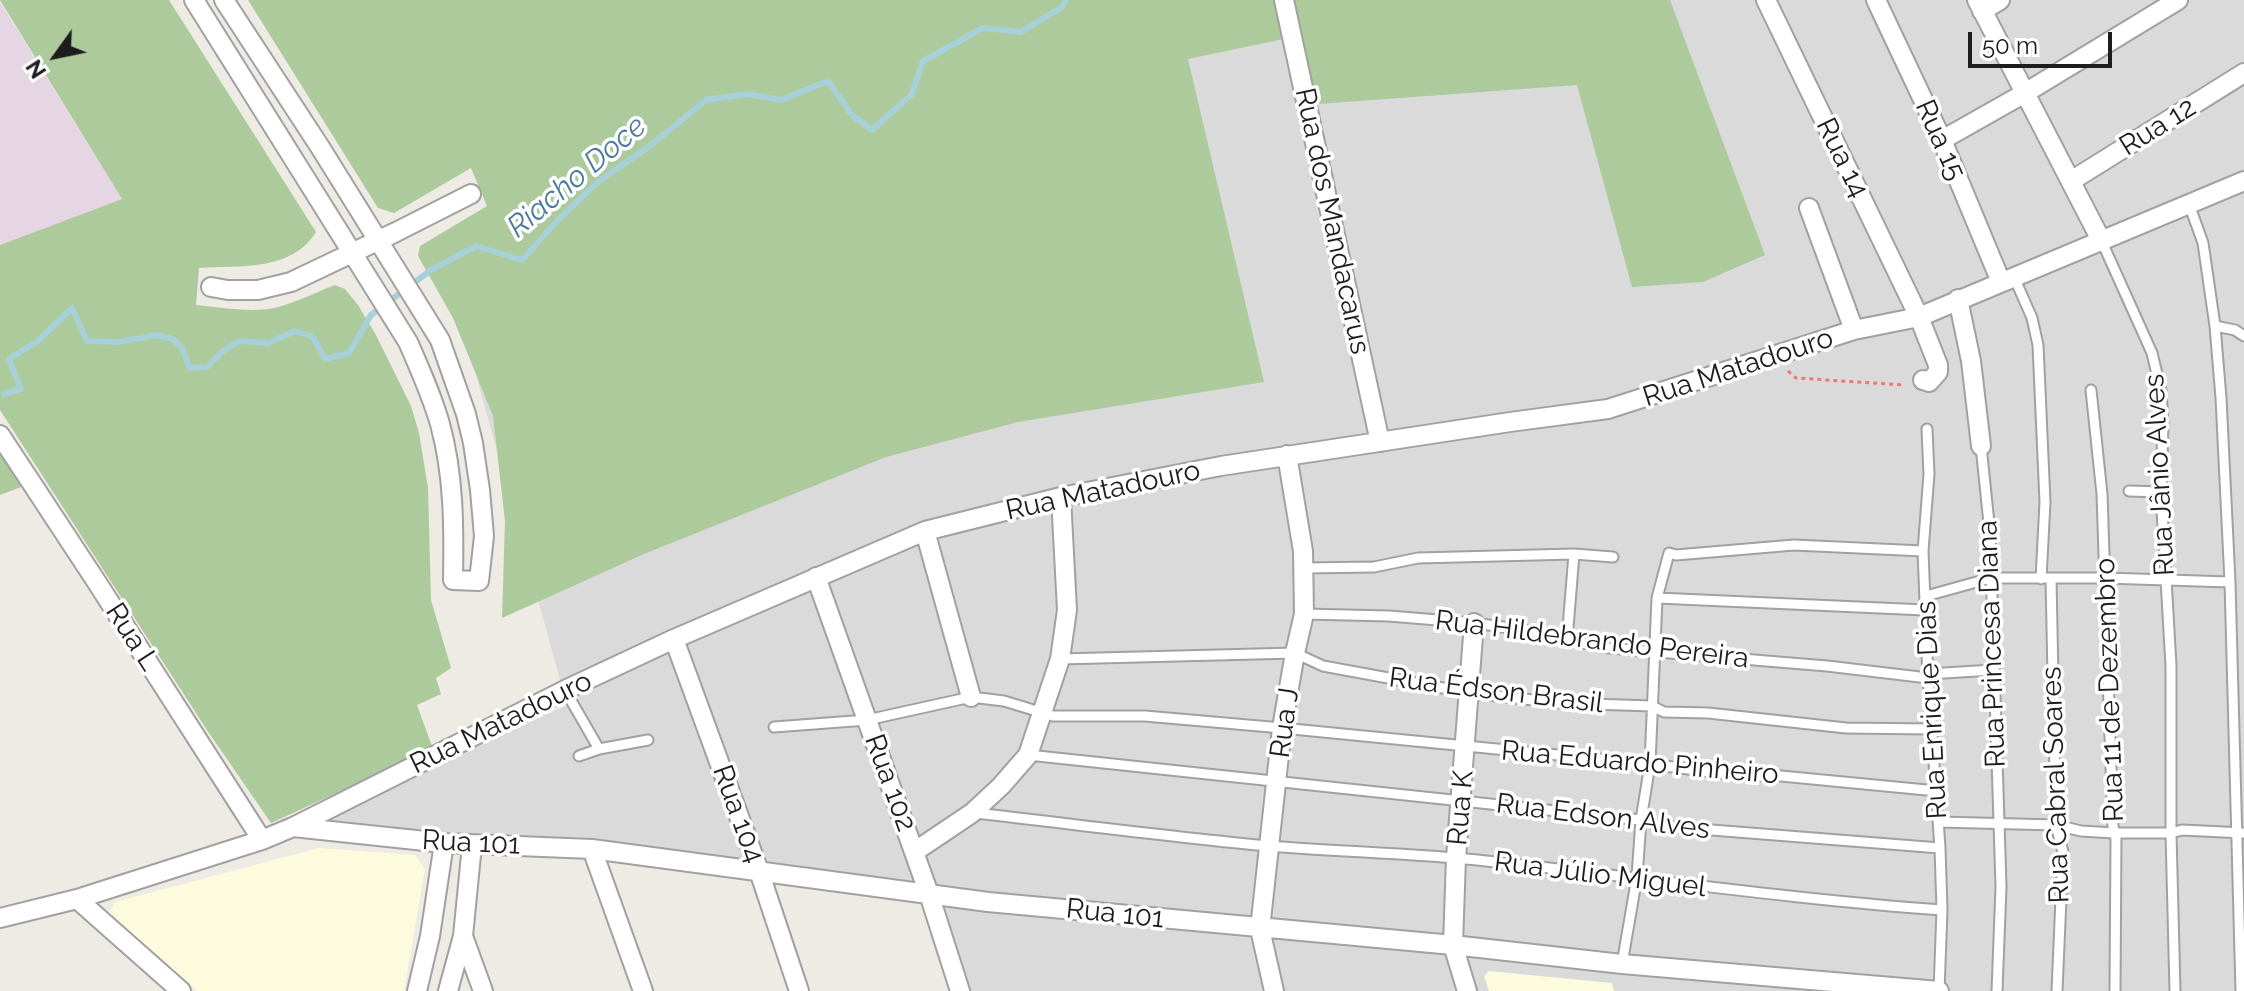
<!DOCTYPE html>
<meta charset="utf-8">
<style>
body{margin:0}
#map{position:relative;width:2244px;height:991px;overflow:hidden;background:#eeeae4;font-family:Raleway,sans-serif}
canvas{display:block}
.north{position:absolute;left:16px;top:16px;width:80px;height:80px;-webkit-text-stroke:6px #fff;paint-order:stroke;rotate:237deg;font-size:22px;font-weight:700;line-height:32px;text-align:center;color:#1d1d1d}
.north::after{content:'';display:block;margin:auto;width:28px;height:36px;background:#1d1d1d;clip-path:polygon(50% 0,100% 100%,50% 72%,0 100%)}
.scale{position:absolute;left:1968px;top:32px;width:144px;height:36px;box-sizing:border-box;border:4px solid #1d1d1d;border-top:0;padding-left:10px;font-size:24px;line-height:28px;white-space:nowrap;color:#1d1d1d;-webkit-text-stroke:6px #fff;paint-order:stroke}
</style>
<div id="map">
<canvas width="2244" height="991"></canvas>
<div class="north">N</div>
<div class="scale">50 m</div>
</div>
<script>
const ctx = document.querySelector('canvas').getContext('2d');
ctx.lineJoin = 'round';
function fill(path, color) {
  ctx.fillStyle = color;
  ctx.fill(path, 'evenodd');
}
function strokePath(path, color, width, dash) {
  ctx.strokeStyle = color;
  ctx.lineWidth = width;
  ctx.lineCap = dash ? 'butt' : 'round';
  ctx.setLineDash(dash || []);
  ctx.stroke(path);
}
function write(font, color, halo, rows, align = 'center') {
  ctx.font = font + ' Raleway,sans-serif';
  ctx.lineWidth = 7;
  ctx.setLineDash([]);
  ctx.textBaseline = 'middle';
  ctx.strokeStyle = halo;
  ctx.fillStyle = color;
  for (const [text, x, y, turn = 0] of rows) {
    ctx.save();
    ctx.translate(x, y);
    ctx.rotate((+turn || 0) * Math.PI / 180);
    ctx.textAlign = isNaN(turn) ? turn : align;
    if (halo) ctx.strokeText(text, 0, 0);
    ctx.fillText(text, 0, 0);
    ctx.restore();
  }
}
fill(new Path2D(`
 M1039,0H2244V991H960L929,894L290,829L567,705L469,349Z`), '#dbdada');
fill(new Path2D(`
 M0,2L122,199L0,245Z`), '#e6d6e4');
fill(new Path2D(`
 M319,848L415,855L425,869L404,991H197L109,913L115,902Z
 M1489,971L1612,983L1614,991H1489L1484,976Z`), '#fcfbde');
fill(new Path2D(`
 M0,0H169L316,232C291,272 240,265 199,268L196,305C220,307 249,313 274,308C295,303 314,293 335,285L345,289L358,305L376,335L411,406L419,433L428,488L431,600L451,668L436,678L441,694L417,705L433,749L271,823L207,730L0,410V245L122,199Z
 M248,0H1670L1765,255L1703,282L1632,287L1577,85L1318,104L1293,37L1188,59L1264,382L1018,422L886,457L644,554L502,618L505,521L493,416L453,318L418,256L420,246L487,206L471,168L394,213L378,208Z
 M0,440L29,484L0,495Z`), '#acca9b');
strokePath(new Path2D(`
 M4,394L21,389L9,359L39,340L72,308L87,341L118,342L157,335L173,339L182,348L190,368L207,367L223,351L239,341L268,343L295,331L313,337L325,359L349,353L371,315L431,270L476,246L522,260L559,219L599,181L647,148L706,100L747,94L781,100L828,81L852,115L872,130L912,94L923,61L983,28L1021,32L1062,7L1066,0`), '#a7d0d8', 6);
const lane = new Path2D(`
 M2189,204L2203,243L2215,326L2221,398L2230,582L2241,991
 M2102,242L2152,353L2161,391L2163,424L2161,492L2171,666V833L2175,991
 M2014,277L2032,318L2038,345L2045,502L2041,579
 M2215,326L2235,330L2244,336
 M2091,390L2102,494L2113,826L2116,839L2115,991
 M1927,429L1929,474L1923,551L1928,678L1940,848L1942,910L1939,991
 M1981,446L1990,533L2001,887L1997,991
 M2129,491L2161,492
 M1304,568L1374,567L1418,558L1574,554L1613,557
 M2051,579L2056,825L2063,852L2057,991
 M1926,596L1991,578H2105L2230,582
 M1657,598L1925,610
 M1304,614L1389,616L1474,623L1532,631L1567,640L1609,648L1827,666L1928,678
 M1567,640L1574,554
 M1060,659L1295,653L1323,666L1470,693L1560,703L1652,706L1664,712L1708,713L1846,728L1933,729
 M1928,674L1993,670
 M565,690L599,749
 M774,727L867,720L971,697L1004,701L1053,716H1145L1282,728L1650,764L1741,776H1781L1937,791
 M1028,755L1641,820L1661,826L1940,848
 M579,756L599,749L648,740
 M975,813C1073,824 1171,837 1269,846C1341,852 1414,853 1486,861C1638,877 1789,899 1942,910
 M1939,822L2056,825L2081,831L2114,833H2171L2182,830L2244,833
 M1622,964L1637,877L1641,820L1650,764L1657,598L1669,553L1676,555L1794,545L1923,551`);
const street = new Path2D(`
 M194,0L408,342C420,369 432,396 440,424C454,475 454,528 453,580L479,581L484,536L480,490L473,443L466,414L440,340L320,147L224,0
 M1284,0L1380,442
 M1766,0L1919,317L1938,365V372L1929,382L1923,380
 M1876,0L1942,140L2001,282
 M1977,0L2102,242
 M1982,11L2000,0
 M1942,140L2025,93L2178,0
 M2071,181L2244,73
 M1809,208L1854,330
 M211,287L228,290H258L291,282L396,232L471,194
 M1958,299L1971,361L1981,446
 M0,435L96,581L262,840
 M925,531L971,697
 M816,577L929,894L960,991
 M674,639L759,871L799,991
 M293,827L444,843L592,849L988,902L1453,945L1622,964L1939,991
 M592,849L643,991
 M914,852L972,813L1001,786L1028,755L1060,659L1067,610L1061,497
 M77,899L181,991
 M0,918L77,899L262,840L293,827L565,690L674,639L925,531L1061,497L1221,466L1510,422L1608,409L1854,330L1919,317L2244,181
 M463,936L483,991
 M417,991L430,936L444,843
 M448,991L463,936L472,845
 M1274,991L1260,929L1282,728L1295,653L1304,614L1303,551L1287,455
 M1467,991L1453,945L1456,858L1474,623`);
strokePath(lane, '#a1a1a1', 13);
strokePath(street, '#a1a1a1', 22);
strokePath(new Path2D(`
 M1788,371L1796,378L1905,385`), '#ef7873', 3, [4, 4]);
strokePath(lane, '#fff', 9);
strokePath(street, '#fff', 18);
write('28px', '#1d1d1d', '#fff', [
 ["Rua 12",2158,127,-32],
 ["Rua 15",1940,140,66],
 ["Rua 14",1842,158,64],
 ["Rua dos Mandacarus",1332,221,78],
 ["Rua Matadouro",1738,368,-18],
 ["Rua Jânio Alves",2160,475,-93],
 ["Rua Matadouro",1103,491,-12],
 ["Rua L",132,637,57],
 ["Rua Hildebrando Pereira",1592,640,7],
 ["Rua Princesa Diana",1992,644,-92],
 ["Rua 11 de Dezembro",2110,690,-92],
 ["Rua Édson Brasil",1496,691,7],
 ["Rua Enrique Dias",1932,710,-93],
 ["Rua Matadouro",501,723,-26],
 ["Rua J",1285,723,-82],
 ["Rua Eduardo Pinheiro",1640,763,5],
 ["Rua 102",890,783,70],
 ["Rua Cabral Soares",2056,785,-92],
 ["Rua K",1461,808,-85],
 ["Rua 104",738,814,70],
 ["Rua Edson Alves",1603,817,7],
 ["Rua 101",471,843,3],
 ["Rua Júlio Miguel",1600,875,7],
 ["Rua 101",1115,914,6]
]);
write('italic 30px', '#4e7a9f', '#fff', [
 ["Riacho Doce",577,177,-40]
]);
</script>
